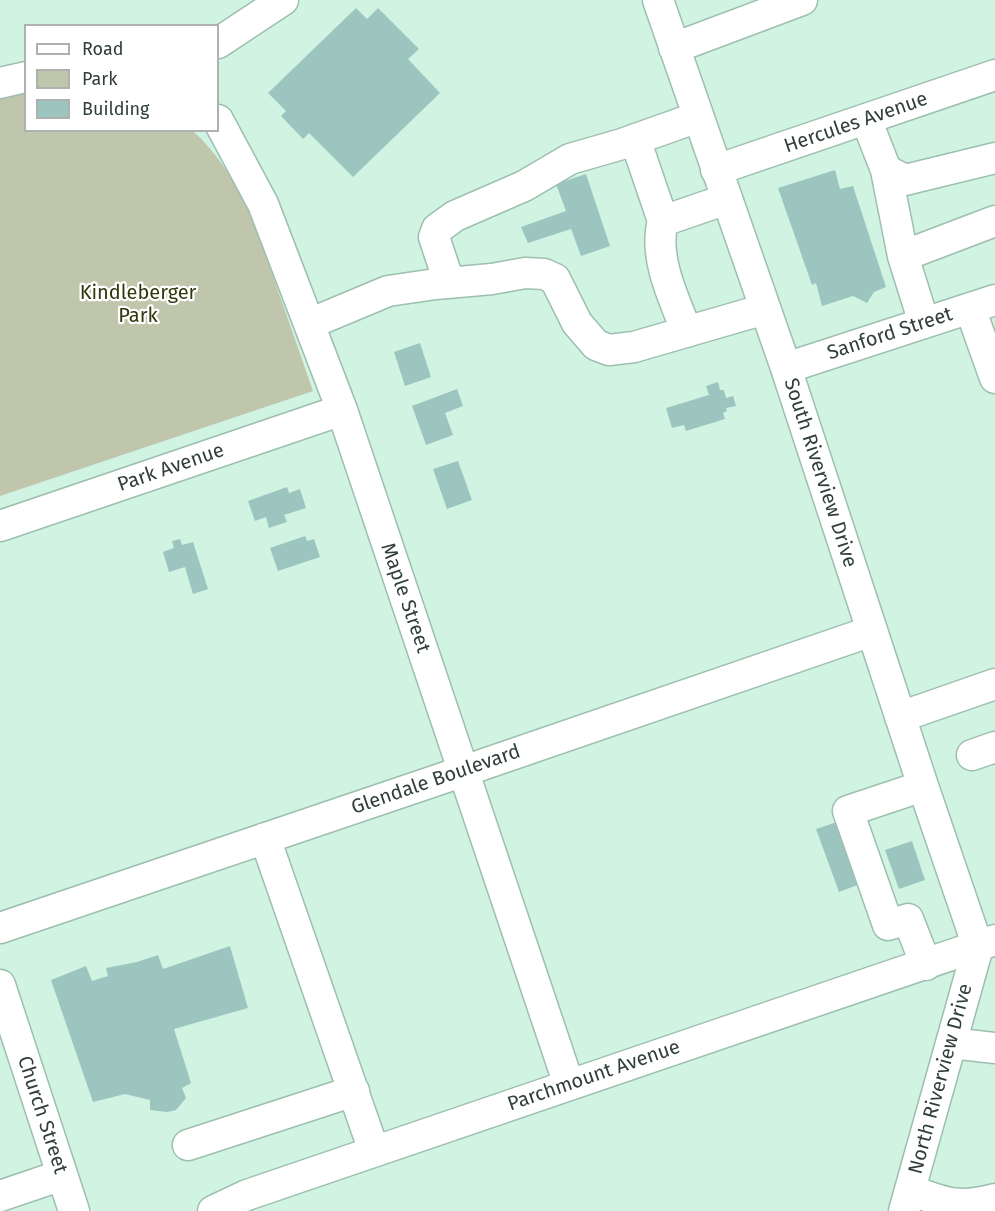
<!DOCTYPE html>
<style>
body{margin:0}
#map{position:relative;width:995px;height:1211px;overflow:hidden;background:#d0f3e2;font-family:"Fira Sans",sans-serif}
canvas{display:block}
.legend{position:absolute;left:24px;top:24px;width:195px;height:108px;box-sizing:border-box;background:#fff;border:2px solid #adb2b0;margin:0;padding:8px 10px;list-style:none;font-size:18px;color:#313f39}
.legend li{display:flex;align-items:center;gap:12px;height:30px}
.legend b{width:30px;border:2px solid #adb2b0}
</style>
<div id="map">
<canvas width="995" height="1211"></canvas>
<ul class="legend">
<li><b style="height:8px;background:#fff"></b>Road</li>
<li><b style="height:16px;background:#bfc6ab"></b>Park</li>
<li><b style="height:16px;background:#9dc5c0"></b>Building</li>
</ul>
</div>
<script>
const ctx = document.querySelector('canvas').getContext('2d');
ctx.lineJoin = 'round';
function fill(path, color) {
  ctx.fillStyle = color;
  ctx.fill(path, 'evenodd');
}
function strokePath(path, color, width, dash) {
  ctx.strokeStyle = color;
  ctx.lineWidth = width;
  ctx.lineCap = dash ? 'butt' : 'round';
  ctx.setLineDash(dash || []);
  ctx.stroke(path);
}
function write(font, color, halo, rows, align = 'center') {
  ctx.font = font + ' "Fira Sans",sans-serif';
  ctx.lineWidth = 4.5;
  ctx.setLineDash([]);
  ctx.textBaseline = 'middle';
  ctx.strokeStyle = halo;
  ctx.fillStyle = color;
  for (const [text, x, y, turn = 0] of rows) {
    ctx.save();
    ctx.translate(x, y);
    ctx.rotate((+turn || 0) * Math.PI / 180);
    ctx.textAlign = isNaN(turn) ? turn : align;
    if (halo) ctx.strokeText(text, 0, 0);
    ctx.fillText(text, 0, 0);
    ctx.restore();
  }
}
fill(new Path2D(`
 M25,92L26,130L193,131C239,173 259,233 278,291C290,324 301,357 313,391L0,496V99Z`), '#bfc6ab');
fill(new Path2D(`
 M356,8L367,19L378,8L419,49L408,59L440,93L353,177L309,133L303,139L281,116L286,111L268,93Z
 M835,170L840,189L853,186L886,287L874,292L867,303L853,296L822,306L816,283L812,285L778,188Z
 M586,174L610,246L581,256L571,229L528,243L521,227L566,211L556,184Z
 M420,343L431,377L405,386L394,352Z
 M718,382L720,390H724L726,398L733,396L736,406L726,408L727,411L723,413L725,419L686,431L684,425L672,428L666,408L709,395L706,386Z
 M457,389L463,406L445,413L453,435L426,445L412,406Z
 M458,461L472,500L447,509L433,469Z
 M287,487L289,493L300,489L306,508L284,515L287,522L269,528L266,517L255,521L248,501Z
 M305,536L307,541L314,539L320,557L278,571L270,548Z
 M180,539L182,545L193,542L208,589L193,594L185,567L169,572L163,552L174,548L172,541Z
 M849,818L871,880L839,892L816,829Z
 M912,841L925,880L899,889L885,850Z
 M230,946L248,1008L174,1029L191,1083L182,1088L186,1098L176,1110L167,1112L150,1110V1100L125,1094L93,1102L51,980L86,966L92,981L108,976L106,968L137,962L158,955L163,969Z`), '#9dc5c0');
const minor = new Path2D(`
 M658,0L786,368L923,786L978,947
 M218,43L283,0
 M674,48L802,0
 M0,83L26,77
 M866,119L886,170L905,180L995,158
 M218,120L263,204L342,410L569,1085
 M635,139L663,221
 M716,170L995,75
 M886,170L903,256L924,323
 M903,256L995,221
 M449,282L434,237L437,229L455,216L524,186L570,159L622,144L698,117
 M970,308L995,378
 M309,324L388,291L436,284L492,279L525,273L544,274L555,279L577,323L596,345L609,350L634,347L765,309
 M687,332C674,299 653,257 663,221L727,199
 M786,368L995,300
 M0,526L342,410
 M900,717L995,684
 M972,755L995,747
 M923,786L848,811L888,925L908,919L926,965
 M265,838L374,1151
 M0,928L464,771L872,631
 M0,985L74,1211
 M951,1043L995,1048
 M188,1145L354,1091
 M910,1190C945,1203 958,1209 995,1199
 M0,1196L62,1175
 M213,1211L247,1195L995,940
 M904,1211L978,947`);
strokePath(minor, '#9dbfaf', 33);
strokePath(minor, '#fff', 30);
write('20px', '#313f39', '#fff', [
 ["Hercules Avenue",856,123,-19],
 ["Sanford Street",890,334,-18],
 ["Park Avenue",171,468,-19],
 ["South Riverview Drive",820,473,72],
 ["Maple Street",405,598,71],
 ["Glendale Boulevard",436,780,-19],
 ["Parchmount Avenue",594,1076,-19],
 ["North Riverview Drive",941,1079,-75],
 ["Church Street",42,1115,72]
]);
write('20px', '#30370d', '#fff', [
 ["Kindleberger",138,293],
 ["Park",138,316]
]);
</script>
